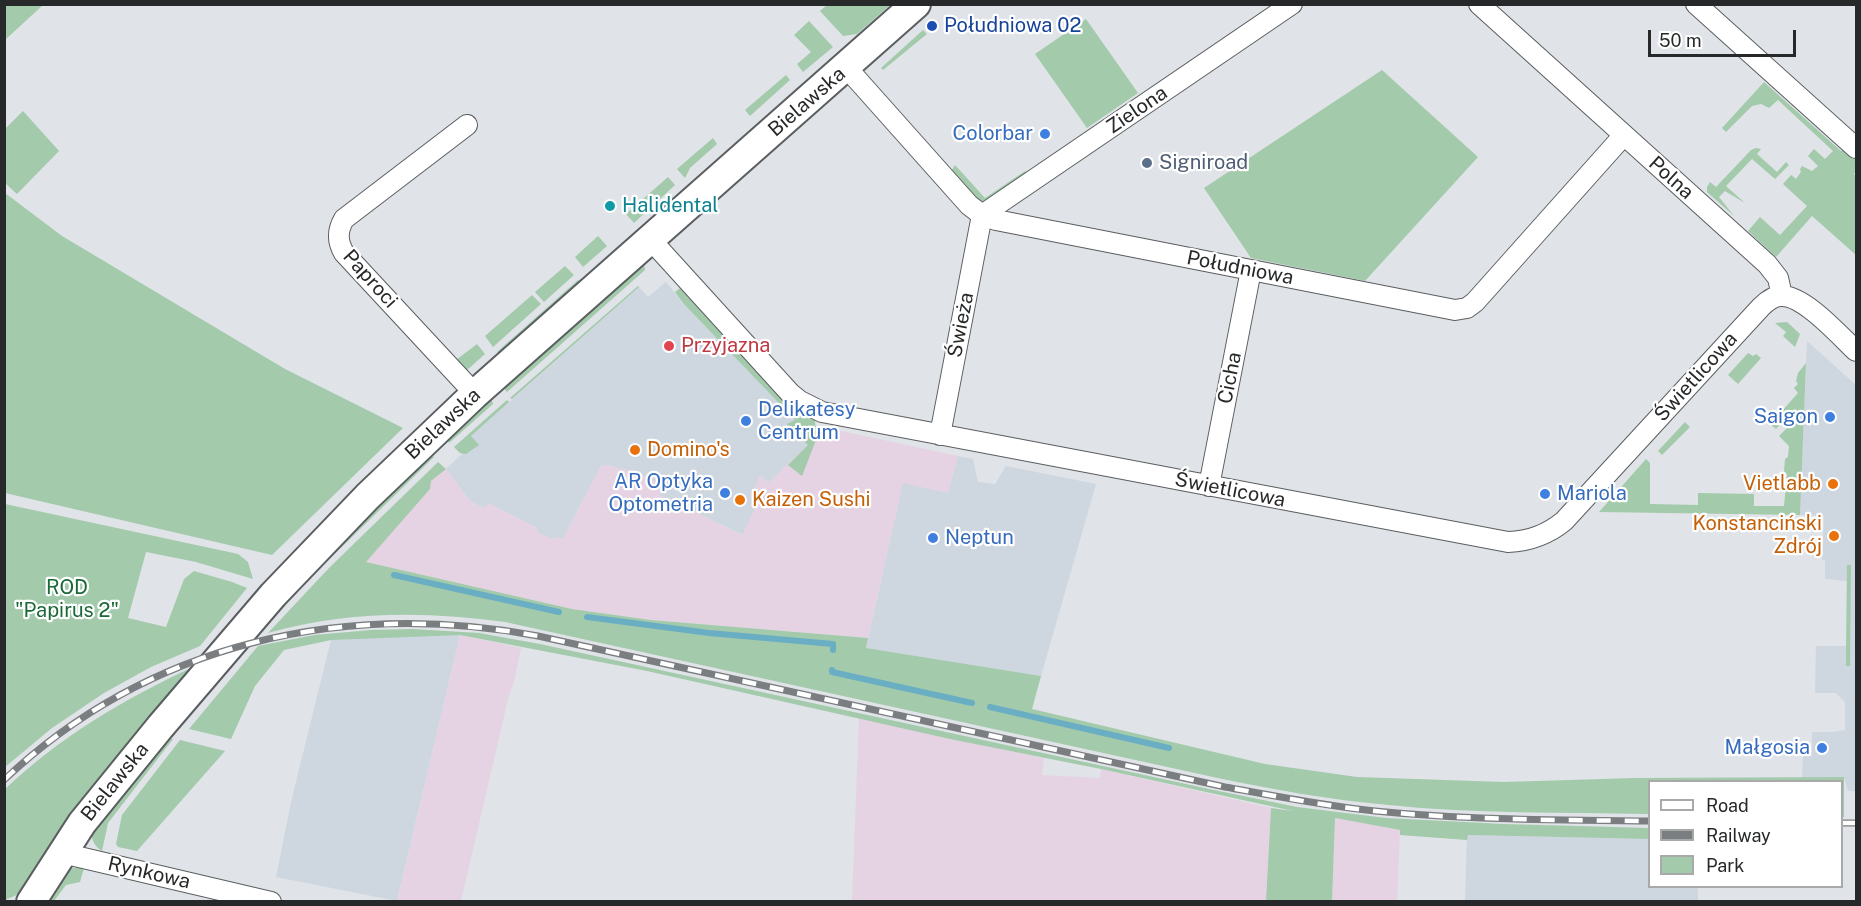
<!DOCTYPE html>
<meta charset="utf-8">
<style>
body{margin:0}
#map{position:relative;width:1861px;height:906px;overflow:hidden;background:#e0e3e7;font-family:"Public Sans",sans-serif}
canvas{display:block}
.frame{position:absolute;inset:0;border:6px solid #262829;pointer-events:none}
.legend{position:absolute;left:1648px;top:780px;width:195px;height:108px;box-sizing:border-box;background:#fff;border:2px solid #a8a9a9;margin:0;padding:8px 10px;list-style:none;font-size:18px;color:#262829}
.legend li{display:flex;align-items:center;gap:12px;height:30px}
.legend b{width:30px;border:2px solid #a8a9a9}
.scale{position:absolute;left:1648px;top:30px;width:148px;height:27px;box-sizing:border-box;border:3px solid #262829;border-top:0;padding-left:8px;font-size:18px;line-height:21px;white-space:nowrap;color:#262829;-webkit-text-stroke:4px #fff;paint-order:stroke}
</style>
<div id="map">
<canvas width="1861" height="906"></canvas>
<div class="frame"></div>
<ul class="legend">
<li><b style="height:8px;background:#fff"></b>Road</li>
<li><b style="height:8px;background:#7b7e80"></b>Railway</li>
<li><b style="height:16px;background:#a2caab"></b>Park</li>
</ul>
<div class="scale">50 m</div>
</div>
<script>
const ctx = document.querySelector('canvas').getContext('2d');
ctx.lineJoin = 'round';
function fill(path, color) {
  ctx.fillStyle = color;
  ctx.fill(path, 'evenodd');
}
function strokePath(path, color, width, dash) {
  ctx.strokeStyle = color;
  ctx.lineWidth = width;
  ctx.lineCap = dash ? 'butt' : 'round';
  ctx.setLineDash(dash || []);
  ctx.stroke(path);
}
function write(font, color, halo, rows, align = 'center') {
  ctx.font = font + ' "Public Sans",sans-serif';
  ctx.lineWidth = 4.5;
  ctx.setLineDash([]);
  ctx.textBaseline = 'middle';
  ctx.strokeStyle = halo;
  ctx.fillStyle = color;
  for (const [text, x, y, turn = 0] of rows) {
    ctx.save();
    ctx.translate(x, y);
    ctx.rotate((+turn || 0) * Math.PI / 180);
    ctx.textAlign = isNaN(turn) ? turn : align;
    if (halo) ctx.strokeText(text, 0, 0);
    ctx.fillText(text, 0, 0);
    ctx.restore();
  }
}
fill(new Path2D(`
 M666,282L684,304L796,421L818,426L808,445L768,483L761,476L759,501L743,535L659,495L663,485L635,472L607,465L582,501L563,539H552L538,533L537,528L490,504L483,508L470,501L446,469L462,454L463,443L639,287L648,297Z
 M1807,341L1856,385V791H1848L1844,777H1802L1803,756H1812V732H1833L1845,730V702L1836,693H1815L1816,646H1846L1847,581L1825,579V560H1822L1824,516L1800,515Z
 M958,456L973,459L978,482L995,484L1006,466L1096,484L1041,676L866,648L903,482L948,493Z
 M422,635H460L397,901L276,877L291,802L331,640Z
 M1467,835L1649,839L1650,886L1698,887V901L1465,902Z`), '#ced6df');
fill(new Path2D(`
 M818,426L958,456L948,493L903,483L868,638L651,620L572,609L365,562L430,489L431,481L446,469L470,501L483,508L489,504L537,528L539,533L552,539L557,537L563,539L601,465H607L635,472L664,485L659,495L742,535L759,501L750,497L760,475L768,483L808,445Z
 M460,635L521,648L514,682L509,695L461,901L397,902Z
 M859,718L1044,758L1042,775L1100,778L1101,769L1271,808L1266,901L852,902Z
 M1335,818L1400,830L1397,901L1332,902Z`), '#e5d3e3');
fill(new Path2D(`
 M5,4H43V5L5,40Z
 M827,5V4L890,5L857,34L843,36L820,11Z
 M1086,19L1138,93L1087,128L1035,54Z
 M809,21L833,47L803,72L797,64L811,52L794,35Z
 M923,30L927,34L883,70L881,68Z
 M1382,70L1478,157L1365,281L1251,258L1204,188Z
 M786,75L790,80L750,116L745,110Z
 M1764,82L1841,151L1844,148L1856,158V171L1854,174L1856,177V255L1812,216L1776,257L1748,231L1760,217L1780,235L1807,206L1783,184L1791,175L1796,179L1801,172L1800,169L1802,166L1812,171L1818,166L1808,156L1814,149L1825,159L1833,151L1778,100L1769,108L1761,104L1752,106L1726,132L1722,128Z
 M23,111L59,151L17,194L5,183V129Z
 M713,138L717,144L690,168L685,178L677,169Z
 M1756,148L1761,149L1757,154L1777,172L1786,162L1789,165L1775,179L1752,159L1726,186L1745,203L1725,191L1719,197L1734,216L1707,192V187L1710,182L1716,187L1751,150Z
 M955,165L985,198L1025,171L1028,175L983,202L977,201L950,173Z
 M668,177L675,185L634,223L626,214Z
 M5,193L62,236L285,369L403,428L272,555L5,493Z
 M598,236L607,246L583,267L575,257Z
 M644,264L645,270L507,392L501,385L640,265Z
 M565,266L574,275L544,302L535,292Z
 M578,280L580,283L500,355L497,352Z
 M638,286L639,287L512,399L510,398Z
 M680,288L780,397L801,414L815,420L816,440L802,476L788,465L808,445L787,424L795,420L684,304L675,292Z
 M532,295L541,304L493,347L485,336Z
 M1787,322L1800,334L1795,347L1783,336L1786,332L1775,323Z
 M477,344L485,354L466,371L456,360Z
 M1748,353L1753,356L1756,354L1761,358L1738,384L1728,375Z
 M1806,363L1800,515L1599,512L1646,459L1650,463V504L1698,505V493L1754,494V506H1784L1787,474L1784,471L1785,459L1788,457L1789,446L1779,436L1787,428L1781,423L1776,429L1768,422L1772,417L1775,419L1798,393L1794,388L1798,384L1796,381L1798,373Z
 M490,395L493,404L449,443L446,435Z
 M507,400L509,402L471,436L479,445L466,454L460,453L454,447Z
 M1685,422L1690,427L1662,455L1658,451Z
 M426,454L434,457L314,574L273,619L270,617L264,624L266,626L257,636L248,638Z
 M438,462L446,469L431,481L430,489L366,562L572,609L651,620L868,638L866,648L1041,676L1032,709L1265,764L1357,777L1504,782L1635,778L1844,777V817H1842V782H1650L1649,814C1563,812 1475,814 1389,805C1329,800 1271,789 1213,777L505,622C426,611 345,611 268,633L329,568Z
 M5,504L238,554L248,562L253,579L196,562L146,552L128,618L166,627L184,579L194,571L232,582L247,588L200,646L151,667L104,693L52,728L5,767Z
 M1847,565H1851L1850,666H1846Z
 M413,629L479,633L540,644L1209,789L1297,807L1386,818L1503,824L1649,828V839L1468,835L1467,840L1400,835V830L1335,818L1332,901H1266L1271,808L1293,811L1101,769L950,739L647,671L460,635L331,640L284,650L255,686L231,739L189,729L258,646L314,635L371,630Z
 M193,667L27,887L19,894L5,900V789C60,737 124,699 193,667Z
 M168,737L173,739L108,823L102,851C96,847 91,841 92,833Z
 M180,740L225,751L137,851L118,847L116,844L122,815Z
 M73,868H84L80,882L66,885L54,901L43,902L67,871Z`), '#a2caab');
strokePath(new Path2D(`
 M394,575L559,612
 M587,617L709,633L833,644V650
 M832,670V672L972,703
 M990,707L1169,748`), '#6aaec4', 6);
const street = new Path2D(`
 M1479,4L1767,264L1778,278L1782,296
 M1696,4L1856,148
 M846,67L969,205L982,215L996,220L1455,310L1467,308L1475,302L1624,135
 M467,125L344,219C337,231 337,241 344,253L475,394
 M650,239L790,393L800,401L822,412L1508,542C1530,541 1547,535 1564,521L1761,307C1766,302 1773,296 1781,296C1804,295 1840,336 1856,351
 M940,435L982,215L1292,4
 M1209,486L1251,270
 M62,853L271,902`);
const secondary = new Path2D(`
 M31,902L82,823L160,727L273,595L368,496L475,394L916,4`);
strokePath(street, '#5b5e60', 22);
strokePath(secondary, '#5b5e60', 32);
strokePath(street, '#fff', 20);
strokePath(secondary, '#fff', 28);
const rail = new Path2D(`
 M4,780C150,642 344,600 538,636L1225,787C1275,796 1325,806 1375,811C1466,820 1558,820 1650,821
 M1842,823H1856`);
strokePath(rail, '#7b7e80', 7);
strokePath(rail, '#fff', 4.5, [14]);
for (const [x, y, r, color] of [
 [932,26,6,"#1a4fb4"],
 [1045,134,6,"#3f7fe0"],
 [1147,163,6,"#5c6f8a"],
 [610,206,6,"#0f9aa8"],
 [669,346,6,"#e0444e"],
 [1830,417,6,"#3f7fe0"],
 [746,421,6,"#3f7fe0"],
 [635,450,6,"#e8710a"],
 [1833,484,6,"#e8710a"],
 [725,493,6,"#3f7fe0"],
 [1545,494,6,"#3f7fe0"],
 [740,500,6,"#e8710a"],
 [1834,536,6,"#e8710a"],
 [933,538,6,"#3f7fe0"],
 [1822,748,6,"#3f7fe0"]
]) {
  const dot = new Path2D();
  dot.arc(x, y, r, 0, 2 * Math.PI);
  ctx.fillStyle = color;
  ctx.fill(dot);
  strokePath(dot, '#fff', 2);
}
write('20px', '#164399', '#fff', [
 ["Południowa 02",944,26]
], 'left');
write('20px', '#262829', '#fff', [
 ["Bielawska",807,102,-41],
 ["Zielona",1137,110,-34],
 ["Polna",1671,178,42],
 ["Południowa",1240,268,11],
 ["Paproci",370,279,48],
 ["Świeża",961,325,-79],
 ["Świetlicowa",1696,377,-48],
 ["Cicha",1230,378,-79],
 ["Bielawska",443,424,-43],
 ["Świetlicowa",1230,490,11],
 ["Bielawska",115,782,-51],
 ["Rynkowa",149,873,13]
]);
write('20px', '#366cbe', '#fff', [
 ["Colorbar",1033,134],
 ["Delikatesy",758,410,"left"],
 ["Centrum",758,433,"left"],
 ["Saigon",1818,417],
 ["AR Optyka",713,482],
 ["Optometria",713,505],
 ["Mariola",1557,494,"left"],
 ["Neptun",945,538,"left"],
 ["Małgosia",1810,748]
], 'right');
write('20px', '#4e5e75', '#fff', [
 ["Signiroad",1159,163]
], 'left');
write('20px', '#0d838f', '#fff', [
 ["Halidental",622,206]
], 'left');
write('20px', '#be3a42', '#fff', [
 ["Przyjazna",681,346]
], 'left');
write('20px', '#c56008', '#fff', [
 ["Domino's",647,450],
 ["Vietlabb",1821,484,"right"],
 ["Kaizen Sushi",752,500],
 ["Konstanciński",1822,524,"right"],
 ["Zdrój",1822,547,"right"]
], 'left');
write('20px', '#1b6838', '#fff', [
 ["ROD",67,588],
 ["\"Papirus 2\"",67,611]
]);
</script>
